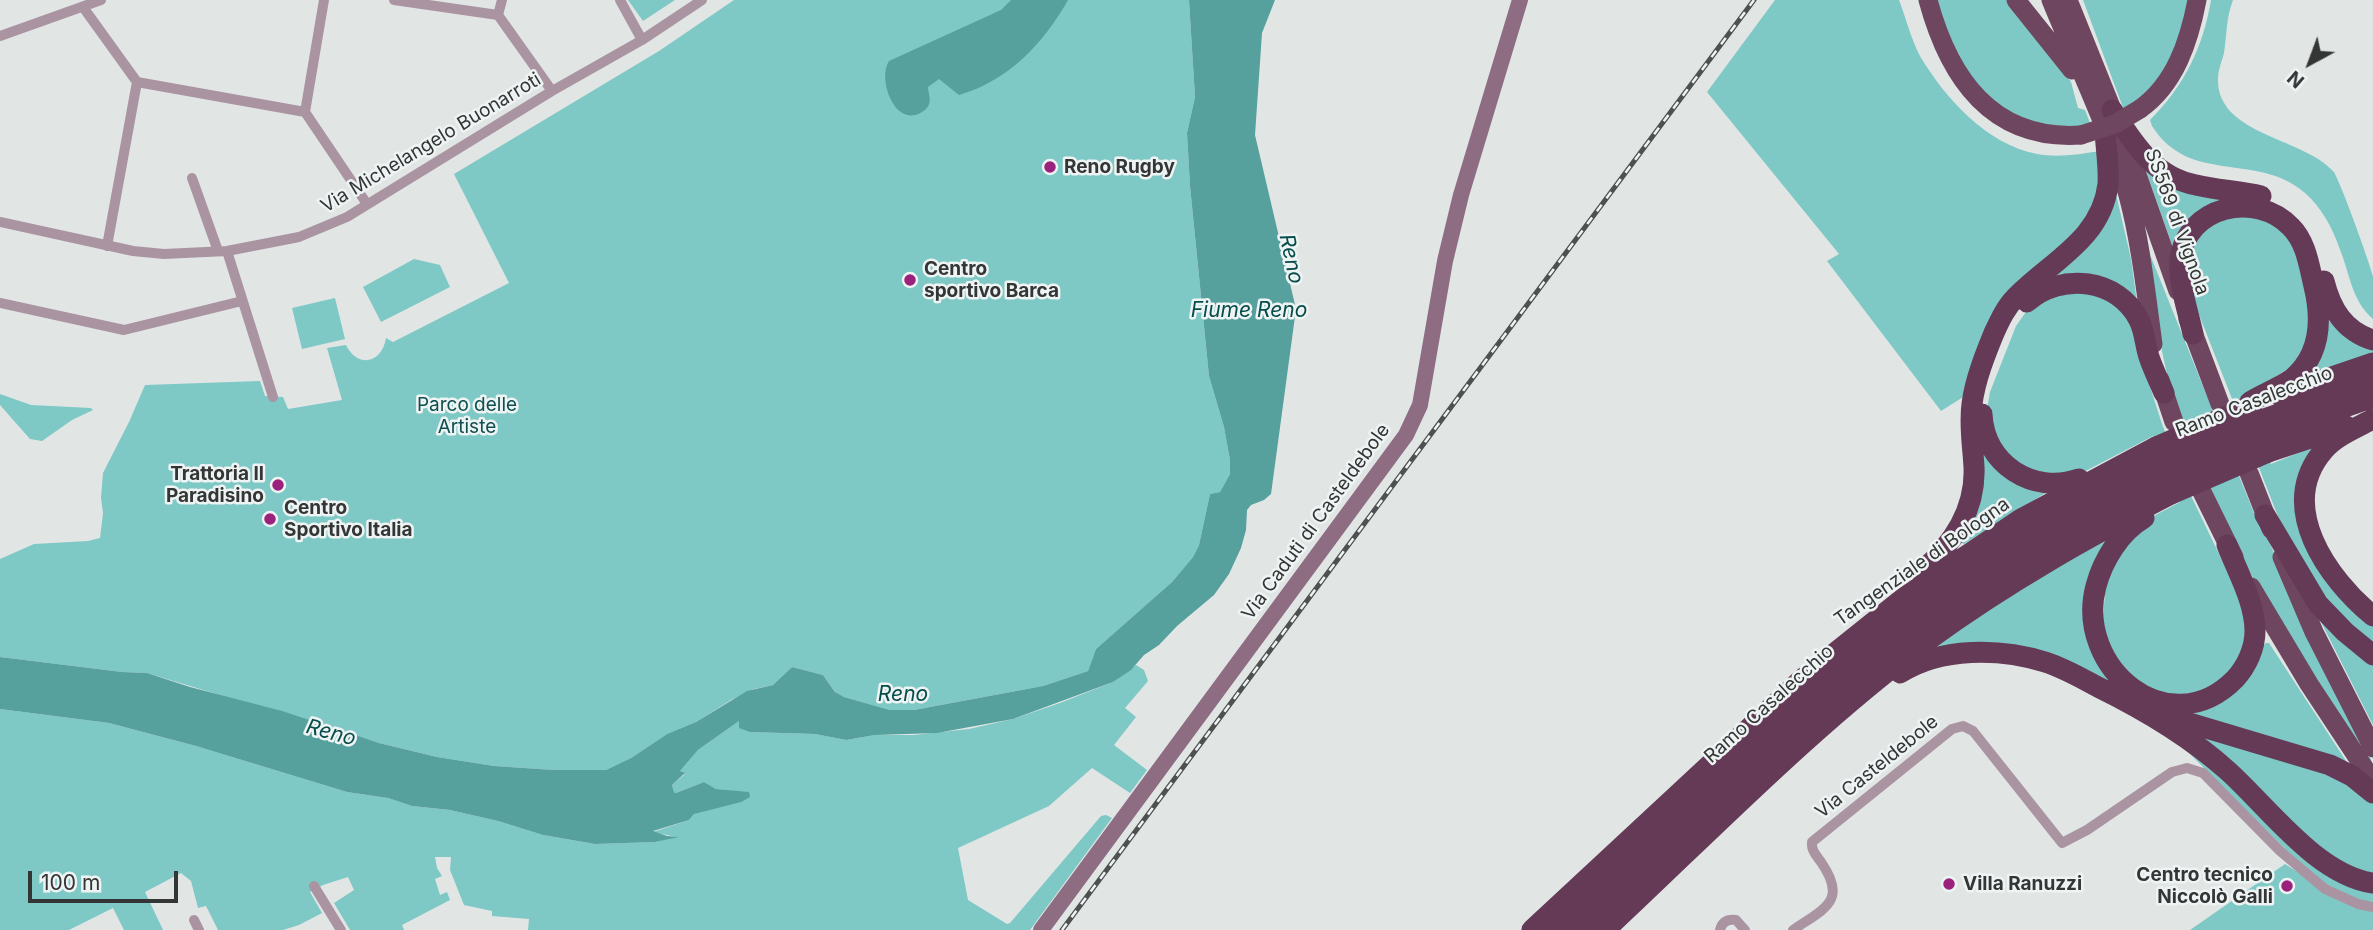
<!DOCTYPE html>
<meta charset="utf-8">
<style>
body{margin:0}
#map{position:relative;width:2373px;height:930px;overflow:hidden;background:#e1e6e5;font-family:Inter,sans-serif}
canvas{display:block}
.north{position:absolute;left:2275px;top:28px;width:70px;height:70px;-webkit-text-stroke:5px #eef3f3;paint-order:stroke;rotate:221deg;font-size:19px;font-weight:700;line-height:28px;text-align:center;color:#343535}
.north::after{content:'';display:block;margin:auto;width:24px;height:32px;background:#343535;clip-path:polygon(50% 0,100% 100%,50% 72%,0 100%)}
.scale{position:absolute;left:28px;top:871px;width:150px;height:32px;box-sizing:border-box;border:4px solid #343535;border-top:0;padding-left:9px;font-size:21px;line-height:24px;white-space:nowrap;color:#343535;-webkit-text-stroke:5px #eef3f3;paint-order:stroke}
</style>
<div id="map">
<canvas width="2373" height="930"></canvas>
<div class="north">N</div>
<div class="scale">100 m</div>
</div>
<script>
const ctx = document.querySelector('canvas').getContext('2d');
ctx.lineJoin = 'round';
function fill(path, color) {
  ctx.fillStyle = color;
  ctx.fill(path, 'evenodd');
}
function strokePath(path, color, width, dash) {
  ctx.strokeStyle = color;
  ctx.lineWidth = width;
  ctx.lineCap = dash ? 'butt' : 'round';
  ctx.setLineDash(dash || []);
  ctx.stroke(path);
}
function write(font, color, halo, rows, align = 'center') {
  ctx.font = font + ' Inter,sans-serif';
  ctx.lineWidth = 5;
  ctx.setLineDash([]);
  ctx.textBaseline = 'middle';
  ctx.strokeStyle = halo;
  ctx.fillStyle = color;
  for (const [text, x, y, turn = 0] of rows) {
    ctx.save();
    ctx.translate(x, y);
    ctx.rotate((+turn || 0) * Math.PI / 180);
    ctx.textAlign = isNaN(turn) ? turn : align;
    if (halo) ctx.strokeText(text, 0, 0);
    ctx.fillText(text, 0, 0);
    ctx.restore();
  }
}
fill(new Path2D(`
 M628,0H675L643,21Z
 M734,0H1189L1195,97L1187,133L1190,186L1209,376L1224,427L1230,460V474L1220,492L1210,494L1199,545L1193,557L1172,582L1096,649L1088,671L1043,686L914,710H890L844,697L836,693L823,675L792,667L773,685L754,689L731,700L696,722L667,734L631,758L606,770H554L494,766L437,757L379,743L147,673L122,672L0,657V559L34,544L88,541L100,538L103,513L101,498L103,473L129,422L145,385L260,381L265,396L283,397L288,409L342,400L327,348L346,345C358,369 382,363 386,338L393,342L509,283L454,174L659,51Z
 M1775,0H1899C1906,18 1911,39 1920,56C1945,98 1986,144 2037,154C2058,158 2080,154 2101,151L2103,174L2085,228L2009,295L1968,394L1941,411L1827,261L1839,254L1707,92Z
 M1931,0H2007L2061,66L2071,82L2078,108L2085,110L2092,128L2033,126L1970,87Z
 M2083,0H2193L2167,75L2125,113Z
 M2211,0H2233C2226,18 2227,34 2224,53C2222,61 2218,70 2218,79C2217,135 2302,137 2333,171C2339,177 2370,264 2373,276C2373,289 2373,306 2373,319C2351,300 2350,273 2339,247C2332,227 2321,207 2305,193C2257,151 2190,186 2152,126L2150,120C2184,86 2203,48 2211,0Z
 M2145,168L2254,200L2172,245Z
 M2116,194L2131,259L2137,302L2043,285Z
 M2253,213L2288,233L2314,307L2301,361L2244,396L2271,464L2320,444L2299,505L2373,624V647L2335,615L2290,547L2189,289L2186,254L2210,221Z
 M2147,257H2151L2254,513L2259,516C2285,583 2316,647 2347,712C2354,728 2373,754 2373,770C2297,650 2212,531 2172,392C2159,348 2154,302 2147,257Z
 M414,259L440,265L450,287L381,322L363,287Z
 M2088,289L2125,309L2162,424L2192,498L2249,616L2245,652L2211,691L2154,697L2101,643L2107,568L2148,519L2180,502L2153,436L2074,477L2065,480L2012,464L1986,415L1990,392L2016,326L2028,309L2044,296Z
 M335,298L345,339L302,349L292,308Z
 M2325,316L2373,346V354L2307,375Z
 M0,394L31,405L91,408L93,410L72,420L42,441L30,439L0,405Z
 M1978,434L2047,492L1964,544L1960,542Z
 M2111,536L2092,582L2119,686L2067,665L1939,653L1935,647C1992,606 2051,571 2111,536Z
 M2319,618L2373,662V725Z
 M2266,643H2269L2348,764L2187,712Z
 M1136,665L1144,670L1148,681L1125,708L1136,717L1114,745L1147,770L1130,793L1092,768L1049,806L958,848L968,900L1007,924L1010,923L1101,816L1106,815L1112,818L1030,930H528L529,919L492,916V911L464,905L450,870L451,857H435L437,868L442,876L435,879L440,895L447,892L450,900L402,925L404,930H350L334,903L354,890L348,877L323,885L310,892L322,913L299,925L283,930H218L206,906L198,908L191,881L181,873L145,892L163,930H124L113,908L69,930H0V709L109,723L196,746L347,792L388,798L412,806L450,810L498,821L543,835L595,844L655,842L676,837L653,832L689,820L694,814L749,793L716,789L704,782L676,793L674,792L672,785L685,774L680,771L698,750L739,721L750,732L815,734L846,740L875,735H914L969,729L1013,719L1060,703L1113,682Z
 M2129,708L2373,889V902L2362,901L2327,886L2285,849L2188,752Z
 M2188,728L2330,770L2373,802V878L2342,868Z
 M2285,864L2352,906L2373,910V930H2190Z`), '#7ec8c5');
fill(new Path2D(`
 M1011,0H1068C1044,43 1008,81 959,95L939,79L928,87C928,92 931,99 929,104C928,108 925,110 922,112C895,129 877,79 889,61L1001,10Z
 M1189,0H1275L1262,33L1255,135L1296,309L1271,494L1264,500L1251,505L1247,510L1246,530L1241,548L1229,574L1214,595L1177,626L1159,645L1144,655L1131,670L1113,682L1013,719L937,733L875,735L846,740L815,734L750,732L739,728V721L698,750L680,771L685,773L672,785L674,792L676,793L704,782L716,789L749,792L750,797L741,802L694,814L689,820L653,831L667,836L679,837L655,842L595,844L543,835L498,821L450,810L412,806L388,798L347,792L196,746L109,723L0,709V657L122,672L147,673L190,687L282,711L379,743L437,757L494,766L554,770H606L631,758L667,734L696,722L747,691L773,685L792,667L823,675L835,692L844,697L890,710H914L1043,686L1088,671L1096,649L1172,582L1193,557L1199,545L1210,494L1220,492L1230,474V460L1224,427L1209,376L1190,186L1187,133L1195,97Z`), '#56a09d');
strokePath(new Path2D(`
 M394,0L498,15
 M502,0L498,15L552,91
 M620,0L642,40
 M83,7L137,82L107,246
 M0,36L101,0
 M137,82L305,112L367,204
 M305,112L324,0
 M192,178L218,251
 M0,222L133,251L164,254L227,251L273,397
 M227,251L299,237L347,217L552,91L642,40L702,0
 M0,303L124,330L242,301
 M314,886L341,930
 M194,920L199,930
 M1720,930C1722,922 1727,919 1736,920L1745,930
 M1793,930C1825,908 1848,901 1821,862C1816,855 1811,850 1812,842L1952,729L1963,726L1973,731L2062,843L2087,830L2172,772L2187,768L2203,773L2280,851L2325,889L2358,904L2373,907`), '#ab94a2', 10);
strokePath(new Path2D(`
 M1041,930L1406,435L1420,405L1445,261L1461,195L1520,0`), '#8e6d82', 16);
strokePath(new Path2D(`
 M1928,0C1949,78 1992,141 2081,135
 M2016,0L2072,70
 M2051,0C2077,64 2109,129 2128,195C2141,244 2146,294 2153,344
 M2068,0L2128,149L2178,291
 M2140,109C2175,84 2189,42 2197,0
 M2188,319L2220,404
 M2160,380L2174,422
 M2249,473L2271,529
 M2202,492L2234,557
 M2282,557L2314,632L2373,748
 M2251,587L2309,684L2373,781`), '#6e4660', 19);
strokePath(new Path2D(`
 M2112,110C2134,144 2154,177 2196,185C2217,190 2240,191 2261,196
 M2324,281C2331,309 2344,331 2373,340
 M2027,302C2061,272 2118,278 2139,320C2145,332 2145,345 2149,357C2153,369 2159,381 2164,393
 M2193,334C2188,311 2178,283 2180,260C2186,206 2256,190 2291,227C2306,242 2309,265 2314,286C2322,319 2321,355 2292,379C2279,388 2263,394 2250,402
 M2279,395L2373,363
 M1982,414C1984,464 2033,495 2079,479
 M2373,419C2356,428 2336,436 2324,450C2275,506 2328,579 2373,616
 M2256,422L2373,381
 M2262,436L2373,397
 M2268,452L2346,426
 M2265,515L2318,604L2345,632L2373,655
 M2144,518C2120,532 2103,560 2096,586C2074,668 2169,746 2235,679C2247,666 2255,648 2255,631C2255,602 2237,571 2227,545
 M1921,572C1952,545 1976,511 1974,467C1973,447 1969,425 1972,404C1975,380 1985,355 1994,333C2000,320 2006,307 2016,297C2050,262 2102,239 2108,184C2109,167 2106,149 2105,131
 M1900,673C1941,647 2000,648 2045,662C2064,668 2081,678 2098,687C2145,710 2189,736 2228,771C2269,808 2317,875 2373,883
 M2166,716L2330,765L2352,776L2373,793
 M1532,930L1800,681L1905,597L2021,519L2156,447
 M1558,930C1614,878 1669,827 1725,775C1770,732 1814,689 1862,651C1955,576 2057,517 2163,463
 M1581,930C1630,884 1679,839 1728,793C1789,736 1849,680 1916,630C1995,571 2081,522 2169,477
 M1605,930C1710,832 1812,726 1928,640C2006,583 2088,537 2173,493`), '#653a57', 21);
const rail = new Path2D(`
 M1062,930L1754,0`);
strokePath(rail, '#4f5151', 5);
strokePath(rail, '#eef3f3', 2.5, [8]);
strokePath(new Path2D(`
 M2081,135L2115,124L2140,109`), '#6e4660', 19);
strokePath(new Path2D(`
 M2156,447L2252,405
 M2163,463L2256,422
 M2169,477L2262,436
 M2173,493L2268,452`), '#653a57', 21);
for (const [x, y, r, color] of [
 [1050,167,7,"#9b227c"],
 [910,280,7,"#9b227c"],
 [278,485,7,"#9b227c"],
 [270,519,7,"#9b227c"],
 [1949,884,7,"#9b227c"],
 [2287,886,7,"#9b227c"]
]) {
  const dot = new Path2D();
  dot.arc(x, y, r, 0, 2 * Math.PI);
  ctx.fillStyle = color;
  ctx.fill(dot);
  strokePath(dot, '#eef3f3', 2.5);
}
write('19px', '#343535', '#eef3f3', [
 ["Via Michelangelo Buonarroti",431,143,-31],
 ["SS569 di Vignola",2177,222,70],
 ["Ramo Casalecchio",2254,402,-21],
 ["Via Caduti di Casteldebole",1316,522,-54],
 ["Tangenziale di Bologna",1922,562,-35],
 ["Ramo Casalecchio",1769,704,-42],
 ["Via Casteldebole",1877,767,-39]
]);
write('bold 19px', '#343535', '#eef3f3', [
 ["Reno Rugby",1064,167],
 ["Centro",924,269],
 ["sportivo Barca",924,291],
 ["Trattoria Il",264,474,"right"],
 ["Paradisino",264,496,"right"],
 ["Centro",284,508],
 ["Sportivo Italia",284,530],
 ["Centro tecnico",2273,875,"right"],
 ["Niccolò Galli",2273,897,"right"],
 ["Villa Ranuzzi",1963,884]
], 'left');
write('19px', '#0e504f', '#eef3f3', [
 ["Parco delle",467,405],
 ["Artiste",467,427]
]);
write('italic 21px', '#074d4b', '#eef3f3', [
 ["Reno",1291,259,78],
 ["Fiume Reno",1249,311],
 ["Reno",903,695],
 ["Reno",331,733,15]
]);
</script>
